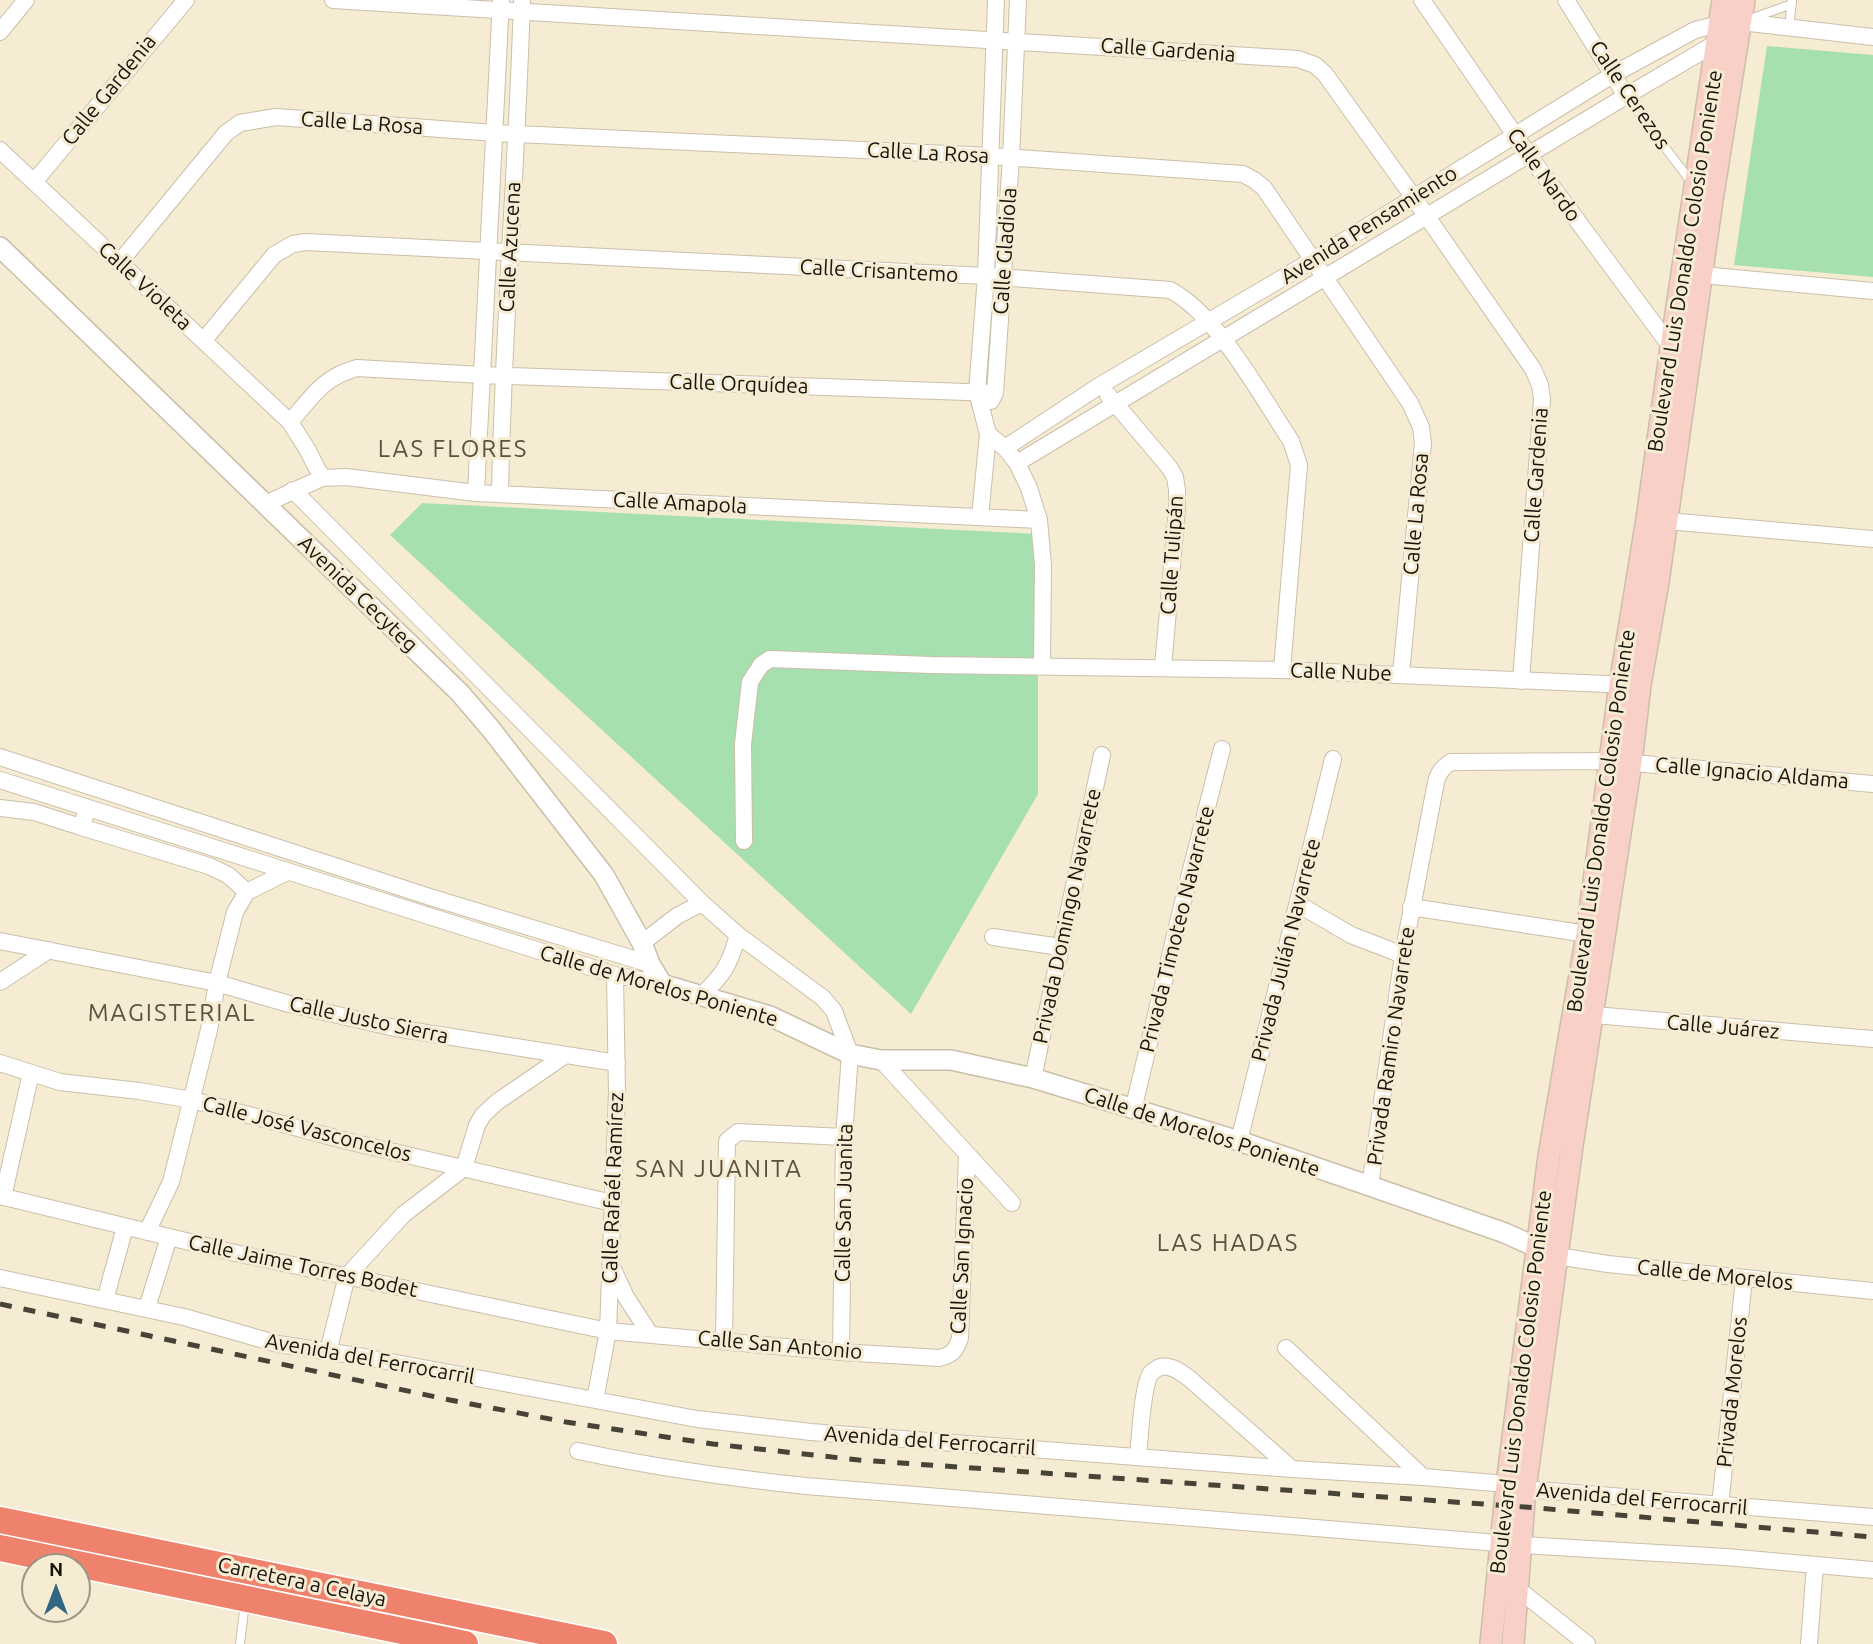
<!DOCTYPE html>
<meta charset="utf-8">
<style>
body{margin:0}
#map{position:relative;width:1873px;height:1644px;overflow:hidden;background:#f6ebd3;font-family:Ubuntu,sans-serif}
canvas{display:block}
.north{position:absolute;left:21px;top:1553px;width:70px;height:70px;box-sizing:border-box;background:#f6ebd3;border:2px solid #9d9583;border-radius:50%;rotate:0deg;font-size:19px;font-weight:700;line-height:28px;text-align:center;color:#18140c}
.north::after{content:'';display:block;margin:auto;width:24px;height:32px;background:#326582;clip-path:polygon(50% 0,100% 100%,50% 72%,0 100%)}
</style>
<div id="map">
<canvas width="1873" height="1644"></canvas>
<div class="north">N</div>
</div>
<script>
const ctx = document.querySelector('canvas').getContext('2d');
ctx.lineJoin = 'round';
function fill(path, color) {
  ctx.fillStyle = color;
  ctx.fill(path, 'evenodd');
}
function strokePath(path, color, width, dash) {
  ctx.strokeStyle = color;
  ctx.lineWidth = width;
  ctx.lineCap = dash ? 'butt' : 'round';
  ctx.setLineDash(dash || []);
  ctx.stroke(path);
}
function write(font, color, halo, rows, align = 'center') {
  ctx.font = font + ' Ubuntu,sans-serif';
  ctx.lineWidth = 6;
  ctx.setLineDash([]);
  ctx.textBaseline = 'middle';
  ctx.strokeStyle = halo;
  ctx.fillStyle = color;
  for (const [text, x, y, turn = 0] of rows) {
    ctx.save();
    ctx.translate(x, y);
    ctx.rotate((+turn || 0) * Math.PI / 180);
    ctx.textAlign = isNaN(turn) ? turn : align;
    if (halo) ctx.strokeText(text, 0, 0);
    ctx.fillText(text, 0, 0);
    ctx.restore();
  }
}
fill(new Path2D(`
 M1767,46L1873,55V277L1734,265Z
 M422,503L1038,534V794L911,1014L390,535Z`), '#a6e0b0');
const service = new Path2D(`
 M1750,19L1792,4
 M1789,28L1792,0
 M1626,96L1692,183
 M240,1644L245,1602`);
const minor = new Path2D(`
 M333,0C654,22 976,37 1298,59L1315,65L1325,74L1414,198L1533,369L1540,385L1542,399L1521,681
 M996,0L986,276L977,392L988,434L1005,448L1017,463L1029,488L1039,520L1043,565L1042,665
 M1422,0L1528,154L1671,347
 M1566,0L1626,96
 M0,32L26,0
 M0,150L290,422L307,449L322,478
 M34,182L186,0
 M119,263L226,133L240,123L276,117L495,133L991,156L1243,174L1254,180L1264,188L1410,403L1421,427L1423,443L1401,674
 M1692,274L1873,291
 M204,340L274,255L293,244L306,242L986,276L1170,290C1217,314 1261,396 1291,441L1299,465L1282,670
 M1108,395L1169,467L1175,477L1177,490V509L1163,667
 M991,401L995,393L1011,158L1018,0
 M290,422C312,397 323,377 357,368L482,375L995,393
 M1005,448L1099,386L1313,260L1614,74L1695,30L1720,24L1741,22L1873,37
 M1017,463L1626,96L1718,42L1724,41
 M293,490L702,903L738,935L823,998L834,1011L850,1054L844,1137L841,1352
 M476,493L501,0
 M500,494C503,329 517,165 522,0
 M265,504L322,478L346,477L476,493L1039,520
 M980,517L988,434
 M1656,520L1873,539
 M0,757L430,897L650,964
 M0,780L615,975L662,984
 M0,808L34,812L81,827L85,816
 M81,827L209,866L228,875L247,892
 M744,841L743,744L750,682L761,665L770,659L931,665L1282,670L1630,685
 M1298,904L1351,935L1403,955
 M1411,907L1587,934
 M993,937L1060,947
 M0,941L217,983L289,1004L395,1028L617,1063
 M642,943L677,916L702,903
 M0,982L49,950
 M701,996C724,974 729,966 738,935
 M1583,1014L1873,1039
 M881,1060L1012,1203
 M0,1063L60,1082L139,1091L192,1100L347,1141L612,1203
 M1033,1078L1102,755
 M1133,1110L1187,885L1222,749
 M1239,1141L1333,759
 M1370,1186L1403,955L1436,782C1439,772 1442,768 1451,762L1611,761L1873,784
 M0,1196L235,1253L608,1331L841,1352L939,1358C952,1355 956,1351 960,1338L967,1156
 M3,1197L31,1073
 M147,1232L171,1182L209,1030L217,983L235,912L247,892L287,872
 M1557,1256L1608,1264L1873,1291
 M613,1269L626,1297L650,1334
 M0,1278L184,1317L278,1344L364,1357L697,1419L811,1432L1292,1469L1423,1477L1507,1484L1525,1489L1873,1517
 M105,1300L125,1227
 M147,1308L169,1237
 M724,1340L727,1141L738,1132L844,1137
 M1286,1348L1423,1477
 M328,1352L347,1276L404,1214L464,1168L477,1125L483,1115L497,1102L564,1056
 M595,1400L608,1331L617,1093L615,975
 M578,1451C653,1467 730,1478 806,1486L1522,1545L1726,1557L1873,1570
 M1138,1456C1140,1439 1142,1386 1151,1373C1152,1372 1159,1367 1160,1367C1171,1364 1182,1373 1190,1379L1292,1469
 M1720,1506L1744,1279
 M1518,1589L1587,1644
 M1809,1644L1815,1565`);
const tertiary = new Path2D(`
 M0,247L460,693L490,728L604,875L642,943L650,964L662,984L770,1016L850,1054L881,1060H951L1033,1078L1239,1141L1370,1186L1505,1233L1549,1253`);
const secondary = new Path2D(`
 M1491,1644L1507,1484L1549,1156L1587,934L1620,685L1647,519L1671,347L1723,0
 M1513,1644L1525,1489L1572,1146L1631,762L1640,685L1658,582L1712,200L1744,0`);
const trunk = new Path2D(`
 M0,1520L604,1644
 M0,1548L465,1644`);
strokePath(service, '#cbbfa9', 10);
strokePath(minor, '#cbbfa9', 18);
strokePath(tertiary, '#cbbfa9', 22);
strokePath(secondary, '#cbbfa9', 24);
strokePath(trunk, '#fff', 29);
strokePath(service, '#fff', 8);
strokePath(minor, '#fff', 16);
strokePath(tertiary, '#fff', 19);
strokePath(secondary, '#f9d0c8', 21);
strokePath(trunk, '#ef826c', 26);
strokePath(new Path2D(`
 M0,1304L450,1400L566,1422L713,1444L859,1460L1525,1507L1873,1537`), '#484337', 5, [12, 12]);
write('21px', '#18140c', '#f6ebd3', [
 ["Calle Gardenia",1168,50,4],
 ["Calle Gardenia",109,90,-51],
 ["Calle Cerezos",1630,95,56],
 ["Calle La Rosa",362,123,4],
 ["Calle La Rosa",928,153,3],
 ["Calle Nardo",1544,175,54],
 ["Avenida Pensamiento",1369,225,-32],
 ["Calle Azucena",510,247,-87],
 ["Calle Gladiola",1005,251,-86],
 ["Boulevard Luis Donaldo Colosio Poniente",1685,261,-81],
 ["Calle Crisantemo",879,271,3],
 ["Calle Violeta",145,286,43],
 ["Calle Orquídea",739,384,2],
 ["Calle Gardenia",1536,475,-86],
 ["Calle Amapola",680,503,3],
 ["Calle La Rosa",1416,514,-85],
 ["Calle Tulipán",1172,555,-86],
 ["Avenida Cecyteg",358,594,44],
 ["Calle Nube",1341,672,2],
 ["Calle Ignacio Aldama",1752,773,5],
 ["Boulevard Luis Donaldo Colosio Poniente",1601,821,-82],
 ["Privada Domingo Navarrete",1067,916,-78],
 ["Privada Timoteo Navarrete",1177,929,-76],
 ["Privada Julián Navarrete",1286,950,-76],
 ["Calle de Morelos Poniente",659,986,16],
 ["Calle Justo Sierra",369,1020,12],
 ["Calle Juárez",1723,1027,5],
 ["Privada Ramiro Navarrete",1391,1046,-82],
 ["Calle José Vasconcelos",307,1129,14],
 ["Calle de Morelos Poniente",1202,1132,18],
 ["Calle Rafaél Ramírez",613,1188,-88],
 ["Calle San Juanita",844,1203,-89],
 ["Calle San Ignacio",962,1256,-87],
 ["Calle Jaime Torres Bodet",303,1266,12],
 ["Calle de Morelos",1715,1275,6],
 ["Calle San Antonio",780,1345,5],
 ["Avenida del Ferrocarril",370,1359,10],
 ["Boulevard Luis Donaldo Colosio Poniente",1521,1382,-83],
 ["Privada Morelos",1732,1392,-84],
 ["Avenida del Ferrocarril",930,1441,4],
 ["Avenida del Ferrocarril",1642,1499,5],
 ["Carretera a Celaya",302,1582,12]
]);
ctx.letterSpacing = '2px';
write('24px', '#5c523e', '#f6ebd3', [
 ["LAS FLORES",453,449],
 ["MAGISTERIAL",172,1013],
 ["SAN JUANITA",719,1169],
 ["LAS HADAS",1228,1243]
]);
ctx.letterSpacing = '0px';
</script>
